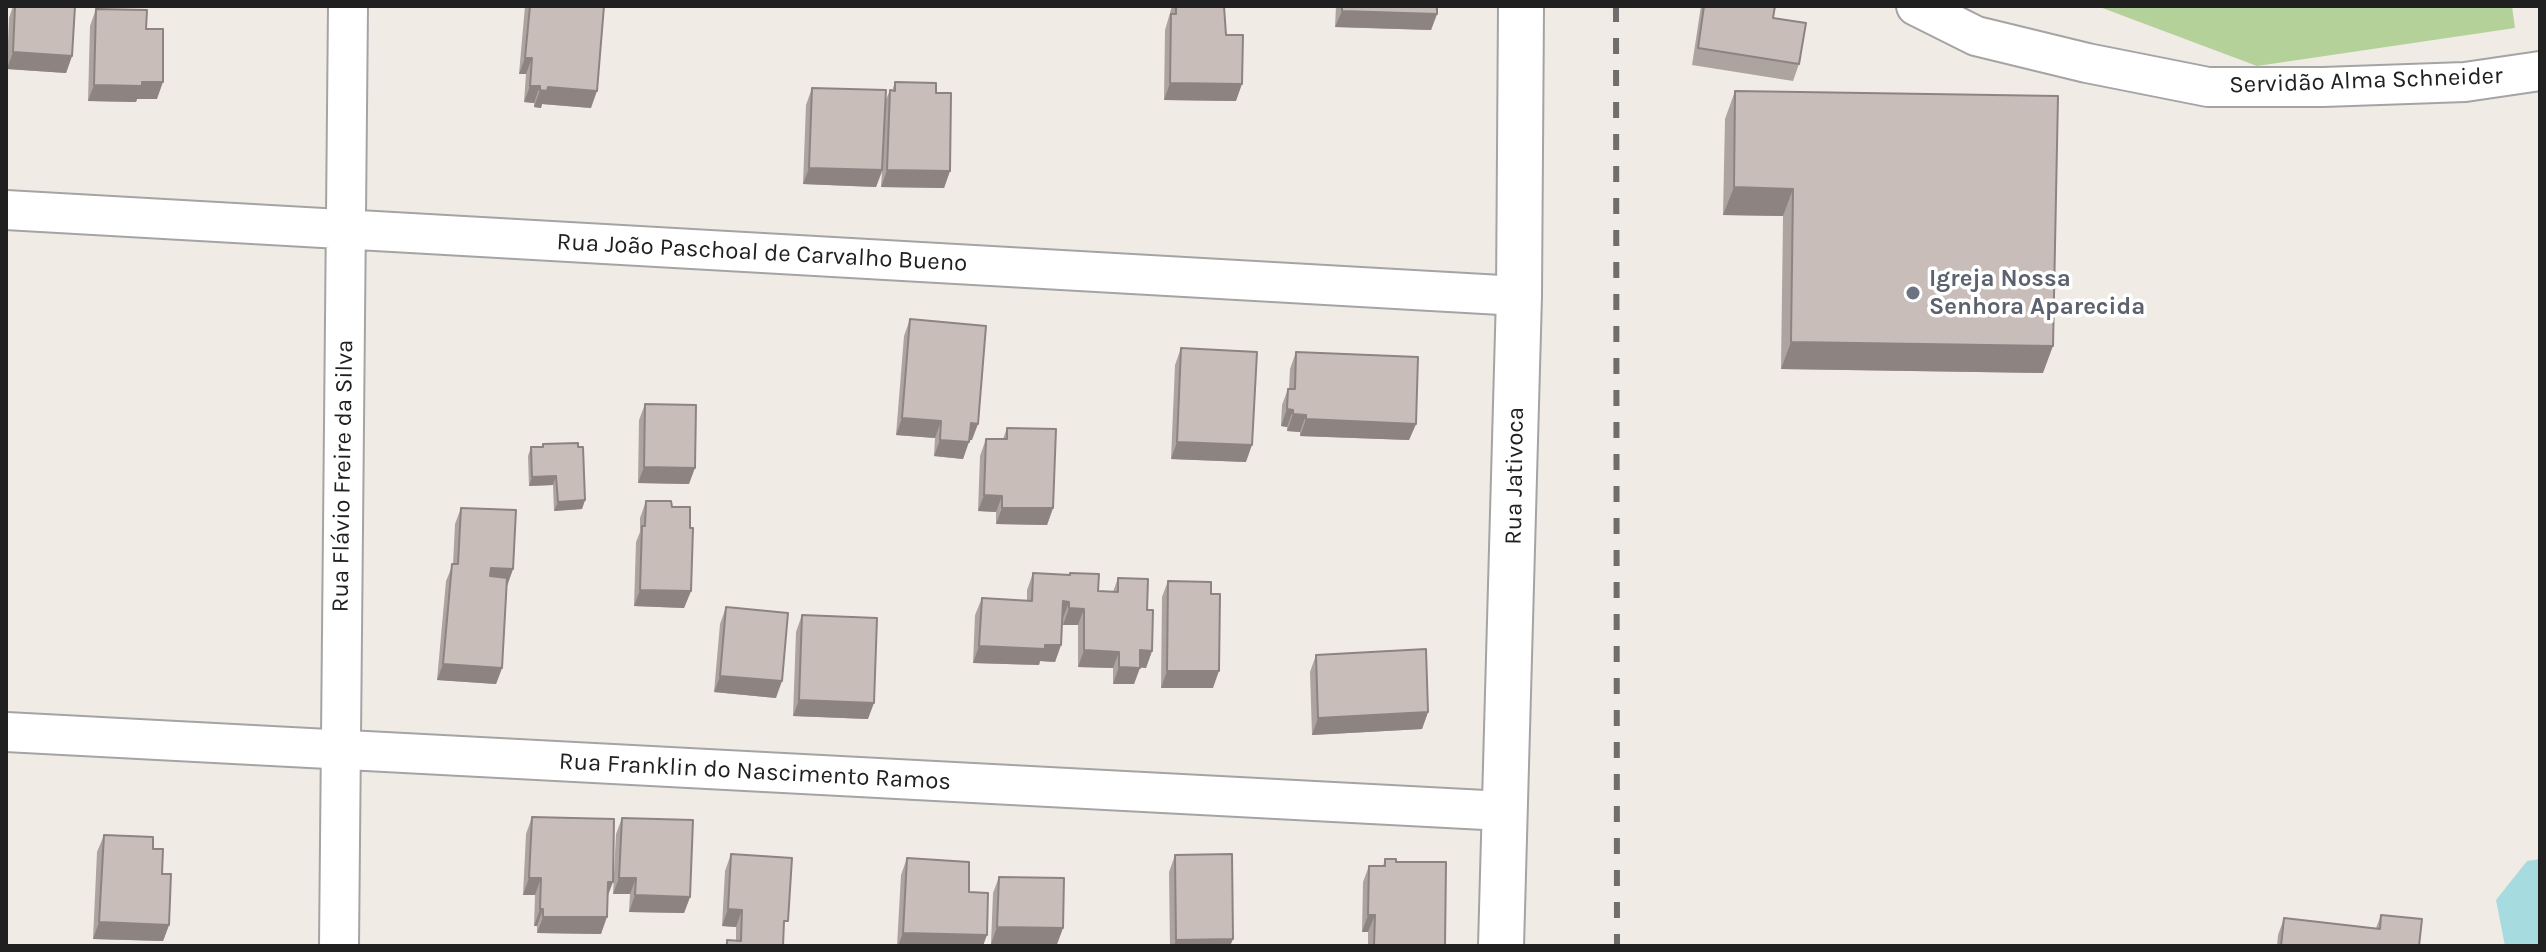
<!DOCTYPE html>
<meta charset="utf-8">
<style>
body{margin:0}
#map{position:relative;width:2546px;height:952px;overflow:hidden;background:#f1ebe6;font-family:Karla,sans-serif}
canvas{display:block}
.frame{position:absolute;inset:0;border:8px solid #202020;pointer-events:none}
</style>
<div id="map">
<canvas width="2546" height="952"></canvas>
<div class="frame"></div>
</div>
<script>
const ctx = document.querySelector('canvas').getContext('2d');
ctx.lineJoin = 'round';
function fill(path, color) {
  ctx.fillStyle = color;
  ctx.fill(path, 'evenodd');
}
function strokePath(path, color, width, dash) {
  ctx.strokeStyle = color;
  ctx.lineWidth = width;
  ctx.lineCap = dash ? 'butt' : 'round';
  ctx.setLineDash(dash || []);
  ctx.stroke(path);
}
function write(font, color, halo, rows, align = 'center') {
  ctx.font = font + ' Karla,sans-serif';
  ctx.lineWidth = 7;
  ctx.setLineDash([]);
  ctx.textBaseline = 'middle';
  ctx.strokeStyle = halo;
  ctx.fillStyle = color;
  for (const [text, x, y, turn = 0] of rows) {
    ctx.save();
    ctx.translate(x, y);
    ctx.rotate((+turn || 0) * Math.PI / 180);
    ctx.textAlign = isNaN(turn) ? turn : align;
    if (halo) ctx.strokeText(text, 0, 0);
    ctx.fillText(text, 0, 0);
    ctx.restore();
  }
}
fill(new Path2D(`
 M2097,6H2512L2515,28L2257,66Z`), '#b4d19a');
fill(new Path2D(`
 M2540,859V946H2505L2496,900L2527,861Z`), '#a6dcdf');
const minor = new Path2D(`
 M1916,6L1976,36L2087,63L2208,87H2323L2465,82L2540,71
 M6,210L1519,296
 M6,732L1504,811
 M339,946L348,6`);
const tertiary = new Path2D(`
 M1501,946L1519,296L1521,6`);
strokePath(minor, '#a4a4a4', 42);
strokePath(tertiary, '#a4a4a4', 48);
strokePath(minor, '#fff', 38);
strokePath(tertiary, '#fff', 44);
strokePath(new Path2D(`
 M1616,6L1617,946`), '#6e6e6e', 6, [16, 16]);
fill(new Path2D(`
 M13,6H75L72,56L66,73L7,69L9,18Z
 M525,6H604L591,108L542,104L541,108L534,107V103L524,102L526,74H519Z
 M1172,6H1224L1226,35L1236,101L1164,100L1165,30Z
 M1336,6H1437V14L1431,30L1335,27Z
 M1701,6H1775L1773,18L1799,64L1793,81L1692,65Z
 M96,9L146,29L157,99H137L136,102L88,101L90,26Z
 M895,82L936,93L950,171L944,188L881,187L882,172L876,187L803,184L806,105L812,88L885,102L890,90L892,91Z
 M1735,91L2043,373L1781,369L1783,216L1723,215L1725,119Z
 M910,319L972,440H969L963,459L934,456L935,438L896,435L904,336Z
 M1181,348L1246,462L1171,459L1175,365Z
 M1296,352L1416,424L1409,440L1300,436V432L1287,431V427L1281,426L1282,405L1288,389H1289L1290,369Z
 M645,404L689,484L638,483L639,420Z
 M1007,428L1053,508L1047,525L996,524V512L978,511L980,456L986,439H1003Z
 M543,444L585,500L582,509L554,511L553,485L529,486L528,456L531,447H542Z
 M646,501L691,591L684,608L634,606L636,542L640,532V518Z
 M461,508L513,569L507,586L502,668L496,684L437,680L446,581L453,564L455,524Z
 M1033,573L1069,575L1070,573L1098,591L1113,592L1118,578L1147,610L1152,651L1146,668L1140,667L1134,684H1113V668L1078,667V625H1063V618H1062L1061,645L1055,662L1040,661L1039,665L973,663L975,615L982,598L1027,601V590Z
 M1168,581L1213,688H1161L1162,597Z
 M726,607L776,698L714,692L720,624Z
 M802,615L868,719L793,716L796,632Z
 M1316,655L1428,712L1422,729L1312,735L1310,672Z
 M532,817L608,896L601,934L537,933V926H534L535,895H523L526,834Z
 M622,818L690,897L684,913L629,912L630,894H613L616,834Z
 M104,835L153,849L162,874L169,925L163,941L93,939L97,852Z
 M731,854L783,933V946H725L727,940H736V927L722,926L725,871Z
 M1175,855L1233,939L1230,946H1170L1169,872Z
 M907,858L969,892L983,946H897L901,875Z
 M1385,859L1396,862L1445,946H1368V932H1362L1363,882L1369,866H1383Z
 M999,877L1063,928L1057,944H991L993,893Z
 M2381,915L2419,946H2277L2278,935L2284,918L2376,928Z`), '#ada39f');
fill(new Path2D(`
 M1342,11L1437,14L1431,30L1335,27Z
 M13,52L72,56L66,73L7,69Z
 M525,58H532L526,74H519Z
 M142,82H163L157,99H137L136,102L88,101L94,85Z
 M1170,83L1242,84L1236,101L1164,100Z
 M530,86H540L534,103L524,102Z
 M548,87L597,91L591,108L542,104L541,108L534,107L540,90Z
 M809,168L882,170L876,187L803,184Z
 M887,170L950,171L944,188L881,187Z
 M1734,187L1793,189L1783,216L1723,215Z
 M1791,342L2053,346L2043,373L1781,369Z
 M1287,409L1293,410L1287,427L1281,426Z
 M1293,414L1306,415L1300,432L1287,431Z
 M902,418L941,421L935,438L896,435Z
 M1306,419L1416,424L1409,440L1300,436Z
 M971,423L978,424L972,440H965Z
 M940,440L969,442L963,459L934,456Z
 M1177,442L1252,445L1246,462L1171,459Z
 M644,467L695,468L689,484L638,483Z
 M556,476L553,485L529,486L532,477Z
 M984,495L1002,496L996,512L978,511Z
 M585,500L582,509L554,511L558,502Z
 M1002,508H1053L1047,525L996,524Z
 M491,568L513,569L507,586L485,585Z
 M640,590L691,591L684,608L634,606Z
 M1063,601L1069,602L1063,618L1057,617Z
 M1069,608L1084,609L1078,625H1063Z
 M1045,645H1061L1055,662L1040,661L1039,665L973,663L979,646Z
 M1084,650L1119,652L1113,668L1078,667Z
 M1140,650L1152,651L1146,668L1134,667Z
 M443,664L502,668L496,684L437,680Z
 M1119,667L1140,668L1134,684H1113Z
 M1167,671H1219L1213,688H1161Z
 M720,676L782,681L776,698L714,692Z
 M799,700L874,703L868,719L793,716Z
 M1428,712L1422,729L1312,735L1318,718Z
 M529,878H541L535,895H523Z
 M619,878H636L630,894H613Z
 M608,882H613L607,898Z
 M635,895L690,897L684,913L629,912Z
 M540,909H543L537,926H534Z
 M728,909L742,910L736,927L722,926Z
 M1368,915H1375L1368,932H1362Z
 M543,917H607L601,934L537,933Z
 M99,922L169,925L163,941L93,939Z
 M997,927L1063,928L1057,944H991Z
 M903,933L987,935L983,946H898Z
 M1233,939L1230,946H1174L1176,940Z`), '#8d8482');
const building = new Path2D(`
 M15,6H75L72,56L13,52Z
 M530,6H604L597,91L548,87L547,91L540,90V86H530L532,58H525Z
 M1176,6H1224L1226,35H1243L1242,84L1170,83L1171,14H1176Z
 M1342,6H1437V14L1342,11Z
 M1704,6H1775L1773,18L1806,23L1799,64L1698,48Z
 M96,9L147,10L146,29H163V82H142V86L94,85Z
 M895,82L936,83V93H951L950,171L887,170L890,90L895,91Z
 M812,88L886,90L882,170L809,168Z
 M1735,91L2058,96L2053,346L1791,342L1793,189L1734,187Z
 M910,319L986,326L978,424L971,423L969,442L940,440L941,421L902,418Z
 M1181,348L1257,352L1252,445L1177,442Z
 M1296,352L1418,357L1416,424L1306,419V415L1293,414V410L1287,409L1288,389H1295Z
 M645,404L696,405L695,468L644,467Z
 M1007,428L1056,429L1053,508H1002V496L984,495L986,439H1007Z
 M578,443V447H583L585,500L558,502L556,476L532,477L531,447H543V444Z
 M646,501H671L672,507H690V528H693L691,591L640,590L642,526H645Z
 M461,508L516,510L513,569L491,568L490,576L507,578L502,668L443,664L452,564H458Z
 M1033,573L1070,575V573L1099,574L1098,591L1118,592V578L1148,579L1147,610H1153L1152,651L1140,650V668L1119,667V652L1084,650V609L1069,608V602L1063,601L1061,645H1045V649L979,646L982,598L1032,601Z
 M1168,581L1211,582V594H1220L1219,671H1167Z
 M726,607L788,613L782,681L720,676Z
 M802,615L877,618L874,703L799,700Z
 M1426,649L1428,712L1318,718L1316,655Z
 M532,817L614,819L613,882H608L607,917H543V909H540L541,878H529Z
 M622,818L693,820L690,897L635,895L636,878H619Z
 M104,835L153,837V849H163L162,874H171L169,925L99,922Z
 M731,854L792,858L788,921H784L783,946H727V940L741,941L742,910L728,909Z
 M1232,854L1233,939L1176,940L1175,855Z
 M907,858L969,862V892L988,893L987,935L903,933Z
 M1385,859H1396V862H1446L1445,946H1374L1375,915H1368L1369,866H1385Z
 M999,877L1064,878L1063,928L997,927Z
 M2381,915L2422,919L2419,946H2281L2284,918L2380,929Z`);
fill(building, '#c9bdb9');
strokePath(building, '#8d8482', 2);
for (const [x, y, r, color] of [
 [1913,293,8,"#6b7280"]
]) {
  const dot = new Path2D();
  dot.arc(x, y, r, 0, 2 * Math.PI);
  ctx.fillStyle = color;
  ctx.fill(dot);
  strokePath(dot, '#fff', 3);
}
write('24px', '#202020', '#fff', [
 ["Servidão Alma Schneider",2366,81,-2],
 ["Rua João Paschoal de Carvalho Bueno",762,253,3],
 ["Rua Flávio Freire da Silva",343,476,-89],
 ["Rua Jativoca",1515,476,-89],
 ["Rua Franklin do Nascimento Ramos",755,772,3]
]);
write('bold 24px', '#5b616d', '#fff', [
 ["Igreja Nossa",1929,279],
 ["Senhora Aparecida",1929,307]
], 'left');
</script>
